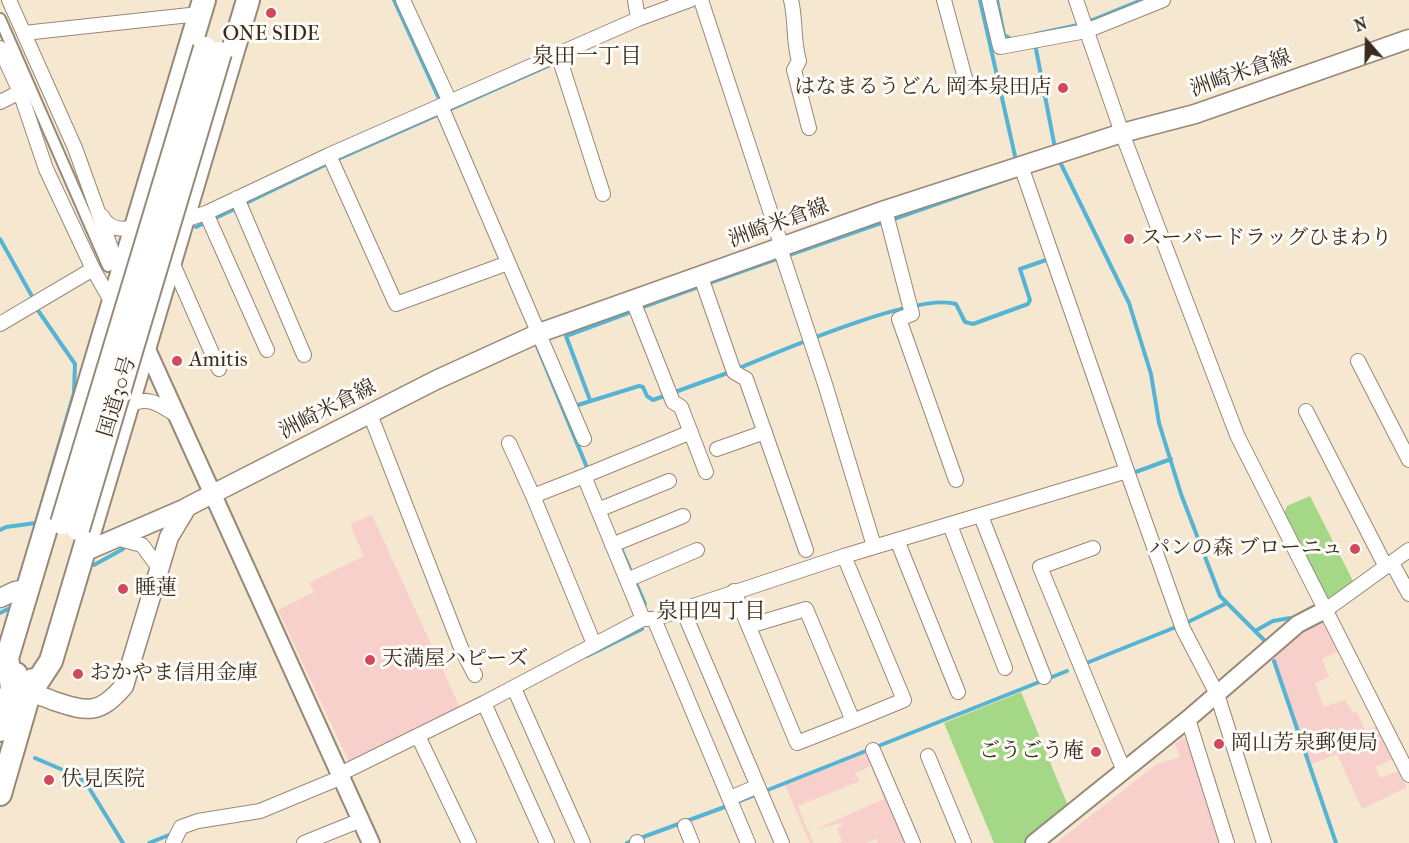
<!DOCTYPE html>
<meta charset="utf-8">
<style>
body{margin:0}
#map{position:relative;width:1409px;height:843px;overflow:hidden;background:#f6e7d1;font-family:"IM FELL French Canon",serif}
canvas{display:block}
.north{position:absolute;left:1337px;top:12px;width:60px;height:60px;-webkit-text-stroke:4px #fdfcf7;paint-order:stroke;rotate:340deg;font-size:16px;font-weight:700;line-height:24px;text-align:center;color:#3b2a1e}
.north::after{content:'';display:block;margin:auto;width:21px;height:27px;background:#3b2a1e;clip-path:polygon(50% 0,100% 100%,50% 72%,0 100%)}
</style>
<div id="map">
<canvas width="1409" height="843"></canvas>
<div class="north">N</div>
</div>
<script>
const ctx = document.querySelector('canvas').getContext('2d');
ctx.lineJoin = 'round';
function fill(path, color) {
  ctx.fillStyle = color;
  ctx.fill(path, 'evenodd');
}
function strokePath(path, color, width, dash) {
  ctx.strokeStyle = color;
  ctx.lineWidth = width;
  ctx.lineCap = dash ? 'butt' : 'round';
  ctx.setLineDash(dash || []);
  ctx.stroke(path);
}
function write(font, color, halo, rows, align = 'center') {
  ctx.font = font + ' "IM FELL French Canon","Noto Serif JP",serif';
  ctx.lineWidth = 6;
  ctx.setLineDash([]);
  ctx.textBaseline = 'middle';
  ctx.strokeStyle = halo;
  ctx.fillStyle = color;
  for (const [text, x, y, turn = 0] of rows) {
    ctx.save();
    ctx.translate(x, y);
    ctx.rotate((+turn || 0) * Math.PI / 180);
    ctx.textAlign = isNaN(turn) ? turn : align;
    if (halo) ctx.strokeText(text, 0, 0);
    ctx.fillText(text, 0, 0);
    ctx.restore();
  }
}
fill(new Path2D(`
 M372,515L461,710L351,766L278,610L314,592L309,583L364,556L350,524Z
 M1319,620L1325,623L1339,651L1322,659L1329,677L1315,683L1324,707L1345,700L1353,713L1357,712L1365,731L1378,726L1393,759L1375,767L1380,778L1398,771L1407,787L1362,809L1337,754L1311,764L1273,654Z
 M1183,738L1187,739L1220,843H1056L1157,764L1180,757L1175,744Z
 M871,751L908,843H878L876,839L866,843H838L842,841L837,828L842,826L841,823L816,829L884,799L871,766L855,773L860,781L798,806L807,830L811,832L809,833L813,843H810L785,785Z`), '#f7d0cc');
fill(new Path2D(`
 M1310,496L1353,581L1327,601L1284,514L1287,506Z
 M1021,692L1069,808L1023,843H994L944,723Z`), '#a4d786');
strokePath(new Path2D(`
 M394,0L441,103
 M980,0L1015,156
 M997,0L1004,35L1011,39
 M1090,21L1142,0
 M1036,34L1078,25
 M1035,44L1054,143
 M336,160L557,62
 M1059,160L1129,303L1151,374L1159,423L1181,494L1220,596L1264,640
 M244,204L329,163
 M891,220L1019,175
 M196,227L237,208
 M0,239L33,298L30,301
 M786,256L884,222
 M709,283L779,258
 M643,307L698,287
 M537,346L588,470
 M737,369C780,351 917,292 956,304L965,322L973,324L1028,304L1030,300L1020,269L1046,260
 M590,400L566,336L628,313
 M578,405L639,386L643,387L647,396L653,400L730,372
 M1133,473L1171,459
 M0,530L6,527L36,523L74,393L75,364L37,309L39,307
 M620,546L645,604
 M94,565L123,549
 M0,613L12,607
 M1186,623L1227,603
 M1255,631L1273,621L1290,618L1293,620
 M587,656L642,629
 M1274,661L1336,843
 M1084,664L1176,627
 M35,758L77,776L86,783L123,843
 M740,801L1067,671
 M149,843L174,833
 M627,843L730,805`), '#55b4d4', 4);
const pedestrian = new Path2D(`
 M0,19L108,266`);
const minor = new Path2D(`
 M9,0L75,148L121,276
 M403,0L450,102
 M635,0L638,19
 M701,0L782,247
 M791,0C796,20 793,41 799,61L794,70L809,128
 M944,0L965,78
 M989,0L1000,47L1086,31L1163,0
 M1076,0L1122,133L1237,435L1409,775
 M24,33L199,14
 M0,48L20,92L46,169L93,269L114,306
 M558,54L603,194
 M0,102L20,92
 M441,106L584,439
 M329,155L396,304L508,263
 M237,198L304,355
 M885,210L912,314L899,319L956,480
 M206,213L267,350
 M102,216C109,230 123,231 137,226
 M184,220L206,213L329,155L638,19L690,0
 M780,248L825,384L874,546
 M172,262L219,369
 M701,277L734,372L746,379L806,550
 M633,301L673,402L681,407L706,472
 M0,324L93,269
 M1358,361L1409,460
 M127,407C146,394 159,404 176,415
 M1306,411L1386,567
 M370,414L461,648L475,675
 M509,443L533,496
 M717,449L765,432
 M1127,471L1183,629L1217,694L1264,843
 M584,476L691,432
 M598,510L669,481
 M981,516L1044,677
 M950,525L1005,668
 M116,538L142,545L159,568
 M897,540L958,692
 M612,545L683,516
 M1093,548L1040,567L1124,771
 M844,556L904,700L853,721
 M1392,563L1409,594
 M627,580L697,550
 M734,591L797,743L853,721L806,609L749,626
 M682,608L782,843
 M1327,609L1409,550
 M654,619L748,843
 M594,644L533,496L584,476L643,619
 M517,695L583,843
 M484,703L547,843
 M1188,719L1227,843
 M418,736L469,843
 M873,750L913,843
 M928,756L964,843
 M340,774L484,703L643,619H654L844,556L1127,471L1021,166
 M730,798L758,786
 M685,826L692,843
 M637,842V843
 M173,843L181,827L198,821L260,811L342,777
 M304,843L361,820`);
const tertiary = new Path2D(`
 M145,345L371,843
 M1034,843L1188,719L1298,624L1327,609`);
const secondary = new Path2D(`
 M84,552L186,508
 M0,598L15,591L27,589
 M19,689C30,693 43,696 54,701C88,712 99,715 124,686L169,537L187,507L436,380L539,333L885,210L1122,133L1195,114L1409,39`);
const trunk = new Path2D(`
 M12,687L7,658L204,0
 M30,693L51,661L248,0
 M0,730L16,674
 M0,794L33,680`);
strokePath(pedestrian, '#988878', 14);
strokePath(minor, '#988878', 16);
strokePath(tertiary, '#988878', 20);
strokePath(secondary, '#988878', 21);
strokePath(trunk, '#988878', 26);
strokePath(pedestrian, '#fff', 10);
strokePath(minor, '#fff', 14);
strokePath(tertiary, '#fff', 16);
strokePath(secondary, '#fff', 18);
strokePath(trunk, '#fff', 22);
const trunkBridge = new Path2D(`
 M62,523L205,48
 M78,529L220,53`);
strokePath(trunkBridge, '#988878', 26, []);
strokePath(trunkBridge, '#fff', 22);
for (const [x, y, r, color] of [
 [271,13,6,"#d1495b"],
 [1063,88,6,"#d1495b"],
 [1129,239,6,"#d1495b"],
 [177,361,6,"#d1495b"],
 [1355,549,6,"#d1495b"],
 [123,589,6,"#d1495b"],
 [370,660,6,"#d1495b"],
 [78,674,6,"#d1495b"],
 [1219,744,6,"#d1495b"],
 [1096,752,6,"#d1495b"],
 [49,780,6,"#d1495b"]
]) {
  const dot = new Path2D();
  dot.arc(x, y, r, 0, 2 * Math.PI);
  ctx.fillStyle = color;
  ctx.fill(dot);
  strokePath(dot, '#fdfcf7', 2);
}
write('21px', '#3b2a1e', '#fdfcf7', [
 ["ONE SIDE",271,35,"center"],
 ["はなまるうどん 岡本泉田店",1051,88,"right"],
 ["スーパードラッグひまわり",1141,239],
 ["Amitis",189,361],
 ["パンの森 ブローニュ",1343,549,"right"],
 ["睡蓮",135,589],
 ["天満屋ハピーズ",382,660],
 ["おかやま信用金庫",90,674],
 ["岡山芳泉郵便局",1231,744],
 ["ごうごう庵",1084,752,"right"],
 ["伏見医院",61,780]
], 'left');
write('21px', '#3b2a1e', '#fdfcf7', [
 ["洲崎米倉線",1241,74,-19],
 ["洲崎米倉線",779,224,-20],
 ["国道30号",118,397,-73],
 ["洲崎米倉線",328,410,-27]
]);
write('22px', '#3b2a1e', '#fdfcf7', [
 ["泉田一丁目",587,58],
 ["泉田四丁目",711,613]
]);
</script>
